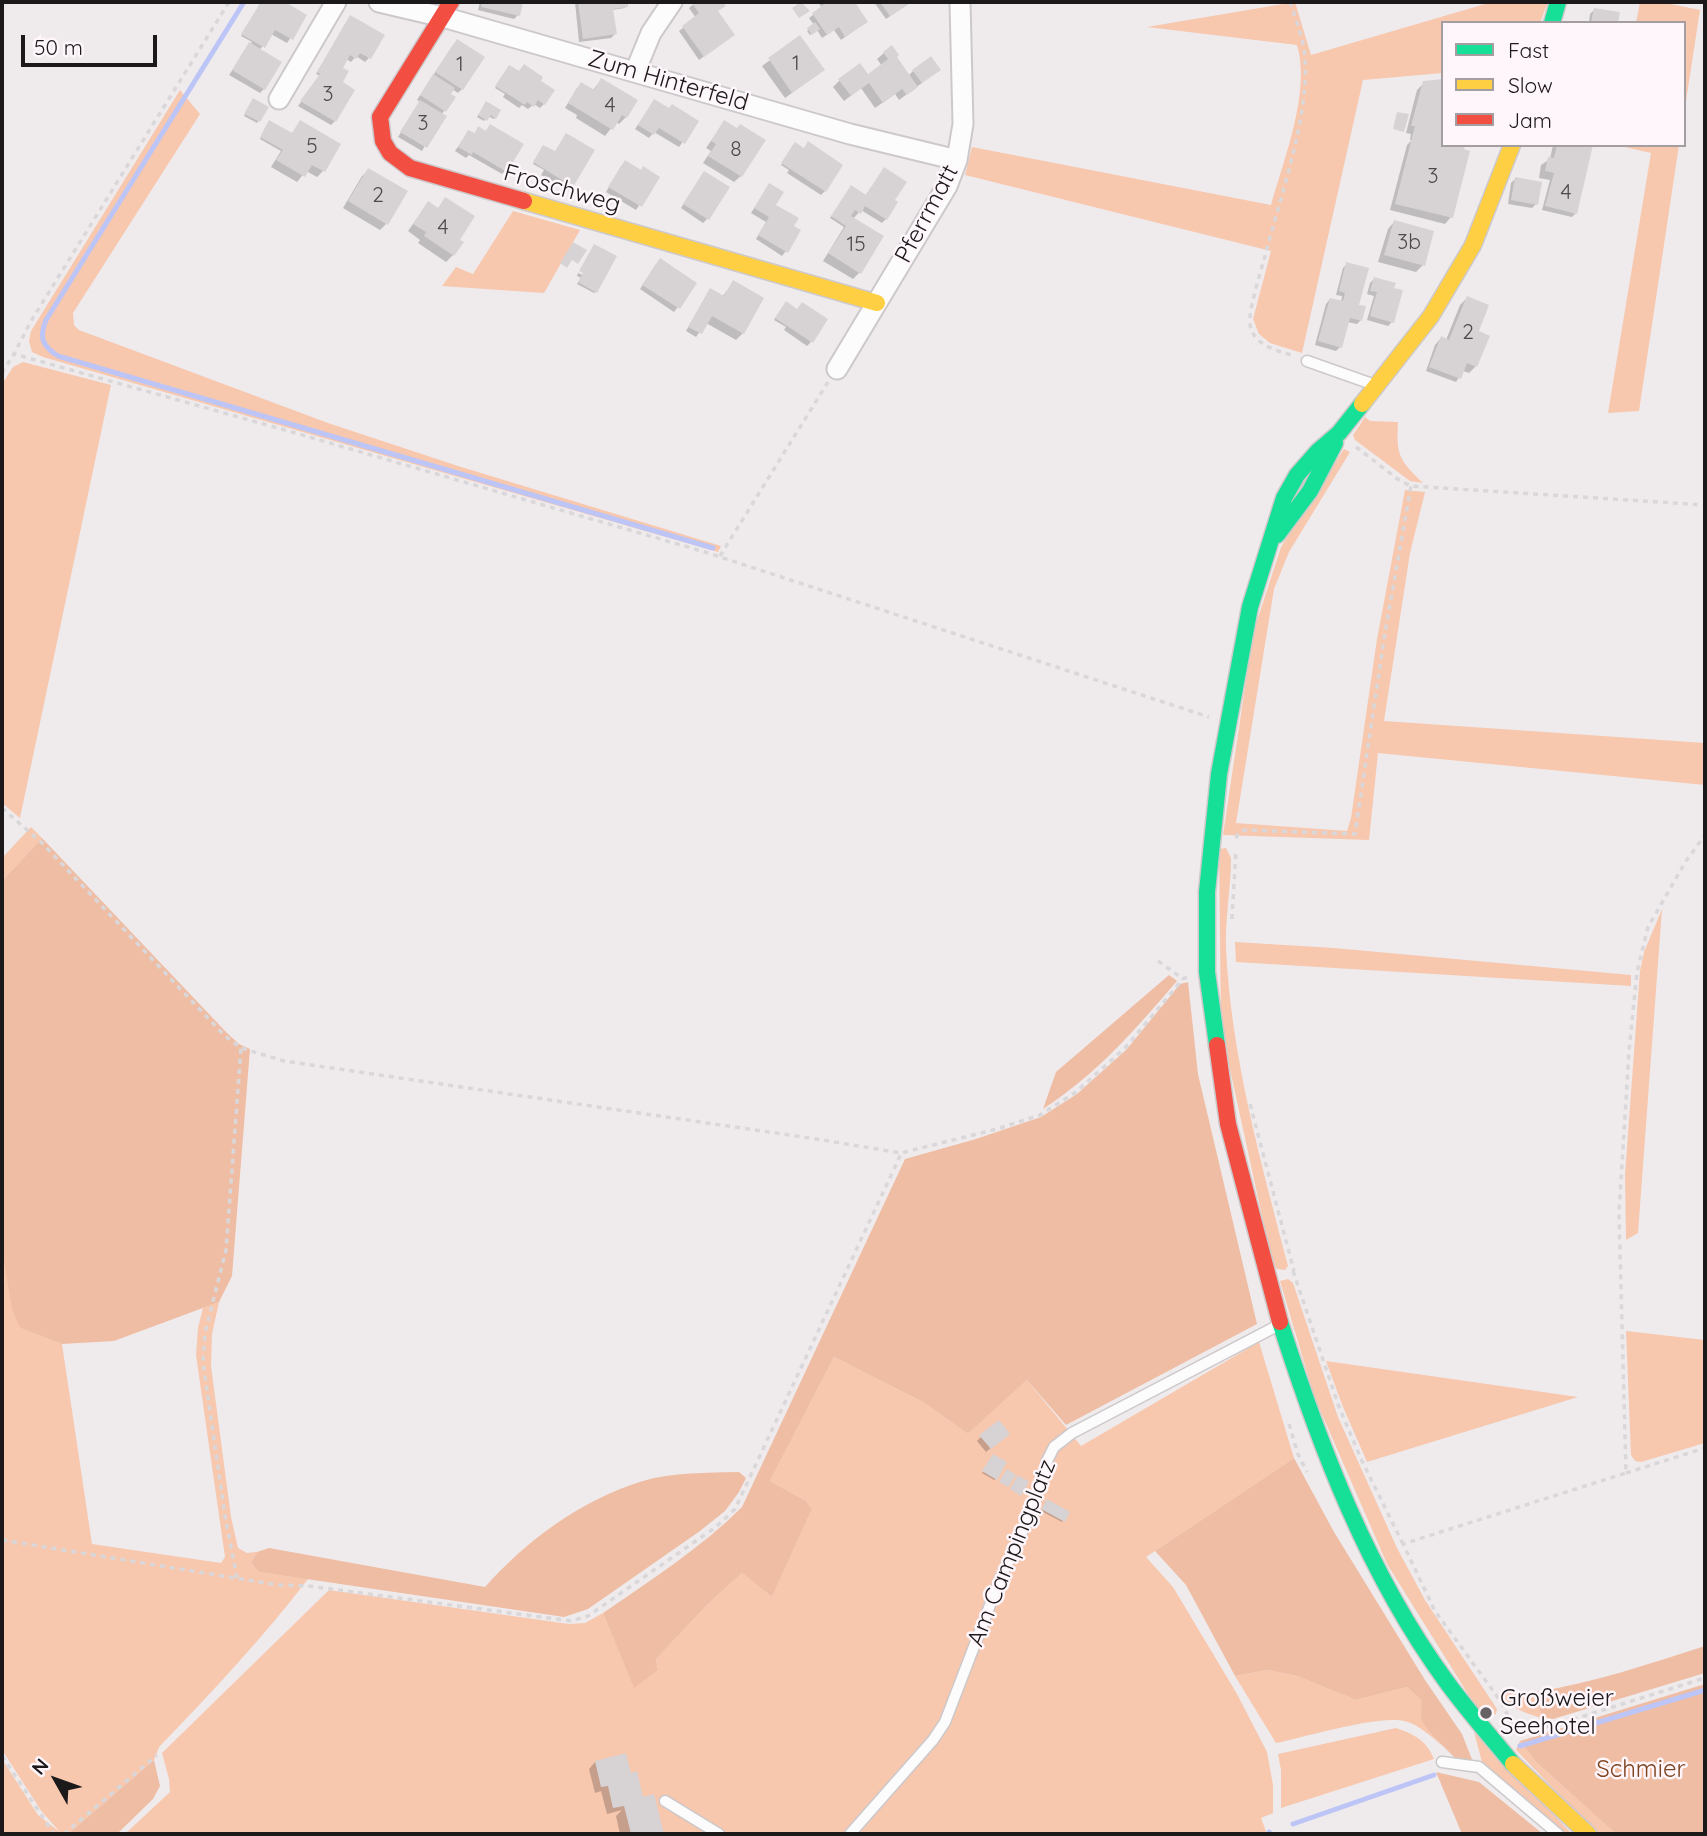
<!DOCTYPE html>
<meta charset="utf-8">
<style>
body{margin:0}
#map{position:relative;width:1707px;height:1836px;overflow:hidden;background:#efebed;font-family:Quicksand,sans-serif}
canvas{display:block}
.frame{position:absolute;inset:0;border:4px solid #1c191a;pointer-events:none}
.legend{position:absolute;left:1441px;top:21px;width:245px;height:126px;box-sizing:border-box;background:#fef6fb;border:2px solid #a49ea1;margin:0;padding:9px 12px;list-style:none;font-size:21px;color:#1c191a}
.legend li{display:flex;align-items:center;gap:14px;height:35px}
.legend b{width:35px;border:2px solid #a49ea1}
.north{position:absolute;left:21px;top:1745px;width:70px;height:70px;-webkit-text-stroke:5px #fef6fb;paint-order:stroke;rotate:310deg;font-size:19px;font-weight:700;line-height:28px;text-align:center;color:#1c191a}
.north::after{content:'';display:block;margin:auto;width:24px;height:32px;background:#1c191a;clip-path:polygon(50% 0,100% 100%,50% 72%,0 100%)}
.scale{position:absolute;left:21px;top:35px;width:136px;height:32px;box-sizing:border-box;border:4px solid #1c191a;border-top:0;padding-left:9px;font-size:21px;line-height:24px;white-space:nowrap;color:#1c191a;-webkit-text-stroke:5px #fef6fb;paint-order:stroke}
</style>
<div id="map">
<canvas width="1707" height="1836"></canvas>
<div class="frame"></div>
<ul class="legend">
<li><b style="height:9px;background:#16e098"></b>Fast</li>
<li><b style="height:9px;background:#ffcf43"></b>Slow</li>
<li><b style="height:9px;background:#f24e42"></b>Jam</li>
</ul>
<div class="north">N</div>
<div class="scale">50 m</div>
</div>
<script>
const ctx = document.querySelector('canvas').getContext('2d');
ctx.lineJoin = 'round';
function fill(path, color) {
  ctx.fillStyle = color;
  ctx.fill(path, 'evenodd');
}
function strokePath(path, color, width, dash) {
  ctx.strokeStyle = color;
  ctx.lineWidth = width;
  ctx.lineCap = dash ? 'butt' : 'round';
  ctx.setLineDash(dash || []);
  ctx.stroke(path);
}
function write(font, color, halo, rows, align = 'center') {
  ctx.font = font + ' Quicksand,sans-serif';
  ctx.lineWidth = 5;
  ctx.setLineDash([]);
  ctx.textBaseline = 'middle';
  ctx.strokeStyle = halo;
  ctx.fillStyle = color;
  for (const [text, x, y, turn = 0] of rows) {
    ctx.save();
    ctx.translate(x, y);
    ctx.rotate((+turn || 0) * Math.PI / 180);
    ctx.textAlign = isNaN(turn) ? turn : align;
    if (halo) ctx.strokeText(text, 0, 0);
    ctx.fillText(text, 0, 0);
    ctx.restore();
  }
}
fill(new Path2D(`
 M1295,2L1311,55L1492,2H1548L1540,23H1443V73L1363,80L1302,353L1270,343L1259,334L1253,319L1271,251L965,175L972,147L1271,205C1284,159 1311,91 1297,45L1147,27Z
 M1640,2H1661L1700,10L1684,114V23H1636Z
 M180,90L200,114L73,313L74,325L79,330L328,423L458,466L721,546L718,552L43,357L32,352L29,341L31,331Z
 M1616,145H1679L1639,411L1608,413L1651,153Z
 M513,211L580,230L544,293L442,286L456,267L473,274Z
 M23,362L111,385L20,818L2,803V384L13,367Z
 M1365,417L1370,421L1398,422C1396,455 1399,460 1423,483L1410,481L1355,440L1353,435Z
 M1344,449L1350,452L1289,552L1274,589L1236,823L1347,831L1351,818L1377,639L1405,490L1425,492L1410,553L1384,721L1705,743V785L1378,753L1369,840L1223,835L1253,633L1281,547Z
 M31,827L42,838L2,881V858Z
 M1226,848L1231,858C1231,888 1225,918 1226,948C1231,1057 1261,1162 1288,1266L1285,1270L1277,1269L1272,1262L1221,1028L1219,849Z
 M1662,909L1638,1233L1626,1240L1625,1174L1640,971L1644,952Z
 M1235,942L1334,948L1631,975V986L1236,962Z
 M2,1248L20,1328L62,1344L92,1544L221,1563L225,1557L196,1355L198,1328L203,1308L219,1302L212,1334L211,1366L231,1517L238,1548L247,1553L257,1552L251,1563L259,1572L308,1579C262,1639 211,1693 159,1747L154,1760L68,1834H2V1759L38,1815L60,1832L42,1812L2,1750Z
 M1288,1279L1293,1283L1338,1417L1397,1548L1425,1600L1497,1709L1496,1714L1487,1717L1481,1715L1387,1564L1314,1396L1280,1281Z
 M1626,1331L1705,1340V1443L1641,1462L1635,1461L1631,1455Z
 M1259,1342L1294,1458L1146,1557L1173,1587L1237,1694L1267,1752L1273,1785V1813L1261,1818L1267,1834H125L170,1792L169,1779L162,1753L329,1590L569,1624L585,1623L603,1613L634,1687L658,1670L656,1659L708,1604L742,1573L772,1597L812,1509L806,1501L770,1481L834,1357L923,1402L968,1434L1027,1380L1081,1446Z
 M1326,1361L1578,1397L1367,1462L1343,1407Z
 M1268,1670L1297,1676L1356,1700L1407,1687L1422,1701L1430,1733L1444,1747C1432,1738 1419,1724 1404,1721C1378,1715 1305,1737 1276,1743L1235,1676Z
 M1535,1692L1542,1718C1523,1713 1512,1708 1499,1693Z
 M1396,1728C1414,1734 1427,1741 1434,1759L1281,1808V1770L1278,1754Z
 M1474,1732L1572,1834H1564L1483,1766Z
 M1520,1741L1536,1762L1616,1834H1597L1516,1750Z`), '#f7c7ae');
fill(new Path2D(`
 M42,838L227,1033L239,1044L250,1049L232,1276L219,1302L114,1341L62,1344L20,1328L12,1309L2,1248V943L4,926L2,921V881Z
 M1169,975L1177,981C1134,1031 1098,1073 1043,1109L1056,1072Z
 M1188,982L1198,1074L1257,1324L1066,1425L1027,1380L968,1434L923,1402L834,1357L770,1481L806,1501L812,1509L772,1597L742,1573L708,1604L656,1659L658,1670L634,1688L603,1613C651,1580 701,1548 742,1507L905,1159L976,1139L1041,1117L1077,1094L1127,1049L1180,984Z
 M1294,1458L1334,1532L1425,1680L1462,1734L1473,1762L1456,1759L1430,1733L1421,1719L1422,1701L1407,1687L1356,1700L1297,1676L1268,1670L1235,1676L1186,1585L1155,1551Z
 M739,1472L746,1478L739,1492L725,1511L700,1531L588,1609L564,1617L259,1572L251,1563L257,1552L269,1548L485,1587C527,1540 581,1500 643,1481C672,1472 708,1473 739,1472Z
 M1705,1646V1673L1553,1719L1542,1718L1535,1692C1593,1683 1649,1664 1705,1646Z
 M1705,1684V1834H1616L1536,1762L1520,1741Z
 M154,1760L160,1786L153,1799L117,1834H68Z
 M1436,1772L1479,1782L1543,1834H1462Z`), '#efbda3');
fill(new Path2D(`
 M261,2H281L305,16L287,43L271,34L259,51L264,89L260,93L229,75L252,42L241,36Z
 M480,2H521L518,15L514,19L478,10Z
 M626,2L625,8L612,10L615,34L611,38L579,42L575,2Z
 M696,2H720L723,6L716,12L728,39L699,60L679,31L696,18L689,8Z
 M818,2H853L866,22L841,40L834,30L822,38L817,30L810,35L807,31L814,25L809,18L822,8Z
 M874,2H911L886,19Z
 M1594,10L1616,23H1589L1590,14Z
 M347,21L369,58L365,62L356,56L351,62L346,59L340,68L341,81L335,121L331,125L298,106L320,76L316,74Z
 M800,38L823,70L785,98L762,66Z
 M453,45L462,89L458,93L452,89L449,94L454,98L441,115L422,151L398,137L420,102L417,100Z
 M884,53L895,57L908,76L913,71L934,74L899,100L895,94L875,108L861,88L844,101L833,87L840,80L868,77L882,66L877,59Z
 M508,68L538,82L544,104L540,108L534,104L528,109L522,105L519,108L503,97L505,94L495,88Z
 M601,80L636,101L626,117L619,124L616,122L605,136L576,118L577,115L565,108L577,88L592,91Z
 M1424,83L1443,145L1451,217L1445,224L1390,210L1407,145L1412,140H1410L1411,134L1406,133L1417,90Z
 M654,101L697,122L679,147L654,132L649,138L635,129Z
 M252,102L266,108L257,123L244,116Z
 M485,105L495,118L494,119L488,116L484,121L477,117Z
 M724,122L741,176L734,182L703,163L711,151L706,148Z
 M300,123L323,171L317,177L306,171L297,182L271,167L281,151L260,139L268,124L291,134Z
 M490,126L506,170L502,174L469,155L466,158L455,151L468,132L474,135L479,129L485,132Z
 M793,145L825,191L821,195L787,173L789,170L781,165Z
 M1553,145H1591L1576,213L1572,217L1542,210L1550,180L1539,178L1541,165L1550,159Z
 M542,148L571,186L567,190L541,175L544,170L533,164Z
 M621,166L658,177L636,210L606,192Z
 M884,169L893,201L886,219L882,223L861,210L853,219L859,273L853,279L823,261L844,227L830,218L851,187L865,196Z
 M369,170L386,224L380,230L343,208L362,176Z
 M701,177L707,219L703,223L681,208Z
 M1515,179L1536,204L1532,208L1508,204L1511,183Z
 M769,185L786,251L782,256L756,239L766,222L751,213Z
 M446,199L457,240L453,255L446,262L418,243L420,240L408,231L428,203L437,209Z
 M1394,222L1423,265L1416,272L1378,262L1388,229Z
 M595,246L596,292L594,293L577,284L581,278L577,276L578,273L583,275L586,273L580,270Z
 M656,264L695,284L674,312L640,289Z
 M1347,264L1361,320L1357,324L1347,322L1340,347L1336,351L1315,345L1326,304L1330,299L1341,302L1342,296L1336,295L1343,268Z
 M1374,279L1392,322L1388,326L1367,320L1374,296L1367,294L1370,283Z
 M733,283L743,333L736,340L706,323L696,337L686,331L707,294L722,297Z
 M1467,298L1476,332L1487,336L1475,367L1469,373L1463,371L1456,382L1426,371L1435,345L1441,338L1446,340L1460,305Z
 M784,305L811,342L807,346L784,330L786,327L774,320Z
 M981,1437L1003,1438L986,1452L977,1441Z
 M992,1457L996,1479L994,1480L982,1473Z
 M1045,1502L1063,1521L1062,1522L1041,1511Z
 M595,1762L630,1775L642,1799L653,1796L662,1834H620L616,1816L622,1810L607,1814L601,1791L595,1793L589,1769Z`), '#0003');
strokePath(new Path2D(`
 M244,2L46,320C39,337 42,346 58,356L713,548
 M1520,1746L1705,1690
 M1293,1824L1434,1775
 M1268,1834L1269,1832`), '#bdc5f6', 5);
fill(new Path2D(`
 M261,2H285L307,15L293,40L275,30L265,48L241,34Z
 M482,2H523L520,16L481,7Z
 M578,2H628V7L613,9L617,34L583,39Z
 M691,2H722L726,6L718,11L735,35L704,57L682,26L699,13Z
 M801,2L810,11L799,18L792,8Z
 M824,2H855L868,22L845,37L839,27L827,35L812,13L826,3Z
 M880,2H912L890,16Z
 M1594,8L1620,12L1618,23H1591Z
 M350,15L385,35L371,59L360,53L356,59L350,55L343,68L349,71L343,82L355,90L336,122L300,101L320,74L317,72Z
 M815,22L820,29L812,35L807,28Z
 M800,35L825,70L792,93L768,58Z
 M457,39L485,57L463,90L435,72Z
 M249,42L282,62L265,90L232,70Z
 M892,45L899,55L897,57L918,87L907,95L902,89L883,103L869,83L851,96L838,79L860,63L868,74L888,59L883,52Z
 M931,56L941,70L922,83L912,70Z
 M524,64L543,77L541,81L555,90L545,105L538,100L534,107L527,102L525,105L495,86L509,65L519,71Z
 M433,74L455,88L451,94L456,97L446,112L420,95Z
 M601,78L638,100L627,118L622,115L613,130L568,103L581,82L594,90Z
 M1443,79V145H1465L1464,149L1470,151L1453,218L1395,204L1415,126H1411L1423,81Z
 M253,98L269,107L260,122L244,114Z
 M654,99L669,108L672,104L699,121L685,144L659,128L654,135L638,125Z
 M420,100L447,116L427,148L400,132Z
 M486,101L501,110L496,119L491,115L487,121L478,115Z
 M1397,112L1409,114L1404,132L1393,129Z
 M269,120L292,133L300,120L341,144L325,172L312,165L305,177L276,160L283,150L260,137Z
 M724,120L737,128L740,124L766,140L742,177L708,156L716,144L711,141Z
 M490,124L524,144L507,172L473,152L472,155L458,147L468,130L475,133L478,126L486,131Z
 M566,133L595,150L573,187L533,162L543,145L555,151Z
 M808,141L843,165L826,192L781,163L795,142L804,148Z
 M1557,145H1593L1577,214L1545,206L1554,173L1545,171L1548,157L1554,158Z
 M625,160L641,170L643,166L660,177L642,207L608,187Z
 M884,167L907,182L895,200L898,202L887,220L865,206L861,214L855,210L851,216L884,236L861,274L828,253L846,226L831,216L851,185L866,195Z
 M368,168L408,191L388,225L348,201Z
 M704,171L730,187L709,220L683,204Z
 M1515,177L1542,182L1538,205L1511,200Z
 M769,183L784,192L776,205L799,218L794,226L801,230L788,253L758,235L769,217L754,208Z
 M445,197L475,216L460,240L464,242L454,256L424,236L426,232L413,224L428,201L438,208Z
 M1394,220L1434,231L1425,266L1384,255Z
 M573,242L587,250L578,264L572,260L567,268L560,263Z
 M594,244L617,256L597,293L578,282L583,273L579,271Z
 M660,258L697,283L680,309L642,285Z
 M1346,262L1369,268L1359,305L1366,306L1362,321L1350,318L1342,348L1318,341L1330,298L1343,301L1345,293L1339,291Z
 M1374,277L1396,283L1394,288L1403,290L1394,323L1370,316L1377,292L1370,291Z
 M733,280L764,298L744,334L712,316L702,334L688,327L710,288L724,296Z
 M1467,296L1489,305L1479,331L1490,336L1477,367L1467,363L1461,379L1429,367L1441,336L1449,340Z
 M786,301L797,309L802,302L828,319L813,343L775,318Z
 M999,1420L1010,1434L991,1449L979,1435Z
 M993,1454L1007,1462L997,1480L982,1471Z
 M1007,1469L1016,1475L1008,1487L999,1482Z
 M1018,1475L1029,1482L1021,1496L1010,1489Z
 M1047,1499L1070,1512L1065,1522L1041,1509Z
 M626,1753L631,1773L637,1771L643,1797L654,1794L664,1834H631L624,1806L613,1808L608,1786L601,1787L595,1761Z`), '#d7d3d4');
const lane = new Path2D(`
 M1307,361L1372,384
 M1442,1762L1479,1767L1558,1834
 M665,1801L719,1834
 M850,1834L933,1740L945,1722L1000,1579L1032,1511L1047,1461L1054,1447L1072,1433L1277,1326`);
const street = new Path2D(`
 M379,2L443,17L850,134L957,160
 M635,72L651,33L672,2
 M279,99L336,2
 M837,369L947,186L957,160L963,124L960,2`);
const fast = new Path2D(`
 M1552,23L1558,2
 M1277,535L1310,491L1335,443
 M1217,1045L1207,972V892L1219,774L1250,607L1284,498L1297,475L1318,451L1339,433L1362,404
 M1280,1322C1320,1447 1368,1574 1446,1681C1467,1710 1491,1737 1513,1764`);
const slow = new Path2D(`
 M524,201L877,303
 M1362,404L1431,316L1473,245L1512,145
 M1513,1764L1588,1834`);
const jam = new Path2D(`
 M451,2L380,117L383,141L390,153L410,168L524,201
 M1217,1045L1228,1124L1280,1322`);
strokePath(lane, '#cdc9cb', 13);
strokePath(street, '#cdc9cb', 23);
strokePath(fast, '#cdc9cb', 19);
strokePath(slow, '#cdc9cb', 19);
strokePath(jam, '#cdc9cb', 19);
strokePath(new Path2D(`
 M229,2L31,321L14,354L292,432L705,552L1209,717
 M1290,2C1296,20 1304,40 1305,58C1309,119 1280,197 1265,256C1261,271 1248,311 1250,324C1253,346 1278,351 1295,356
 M2,373L14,354
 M1356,447L1399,480L1411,486L1705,505
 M720,556L828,382
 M2,808L42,843L225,1036L241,1048L284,1061L810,1138L901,1153L997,1129L1040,1115L1076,1092L1126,1047L1183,979L1187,977
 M1236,838L1238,833L1245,830L1355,834L1385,633L1411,486
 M1232,919L1236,850
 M1158,961L1183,979
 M1250,1104L1294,1271
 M1293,1271L1339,1407L1362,1461L1403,1544
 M1289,1424L1298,1454L1307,1472
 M1626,1473L1705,1448
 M2,1540L278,1585L309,1586L571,1621L588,1616L716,1527L735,1509L901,1154
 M237,1578L225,1516L203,1362L205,1333L226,1250L241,1048
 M1512,1725L1502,1703L1435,1611L1403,1544L1626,1473L1619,1213L1629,1051L1637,972L1648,927L1686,861L1705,835
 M1514,1729L1552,1726L1705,1678
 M2,1756L54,1834
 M64,1834L157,1755`), '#d9d7d9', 3.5, [5, 5]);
strokePath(lane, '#fdfcfc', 10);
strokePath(street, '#fdfcfc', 19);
strokePath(fast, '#16e098', 16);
strokePath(slow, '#ffcf43', 16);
strokePath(jam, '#f24e42', 16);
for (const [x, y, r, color] of [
 [1486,1713,7,"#666264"]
]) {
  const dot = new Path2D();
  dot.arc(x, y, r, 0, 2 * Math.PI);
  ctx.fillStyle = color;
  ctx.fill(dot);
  strokePath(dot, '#fef6fb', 2.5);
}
write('21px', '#4d4a4a', null, [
 ["1",796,64],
 ["1",460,65],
 ["3",328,95],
 ["4",610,106],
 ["3",423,124],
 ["5",312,147],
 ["8",736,150],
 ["3",1433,177],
 ["4",1566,193],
 ["2",378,196],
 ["4",443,228],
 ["3b",1409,243],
 ["15",856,245],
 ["2",1468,333]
]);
write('24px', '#1c191a', '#fef6fb', [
 ["Zum Hinterfeld",668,81,16],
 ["Froschweg",562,189,16],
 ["Pferrmatt",927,214,-62],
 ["Am Campingplatz",1012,1553,-68]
]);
write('24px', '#1c191a', '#fef6fb', [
 ["Großweier",1500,1699],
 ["Seehotel",1500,1727]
], 'left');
write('24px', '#7d4421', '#fef6fb', [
 ["Schmier",1641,1770]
]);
</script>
